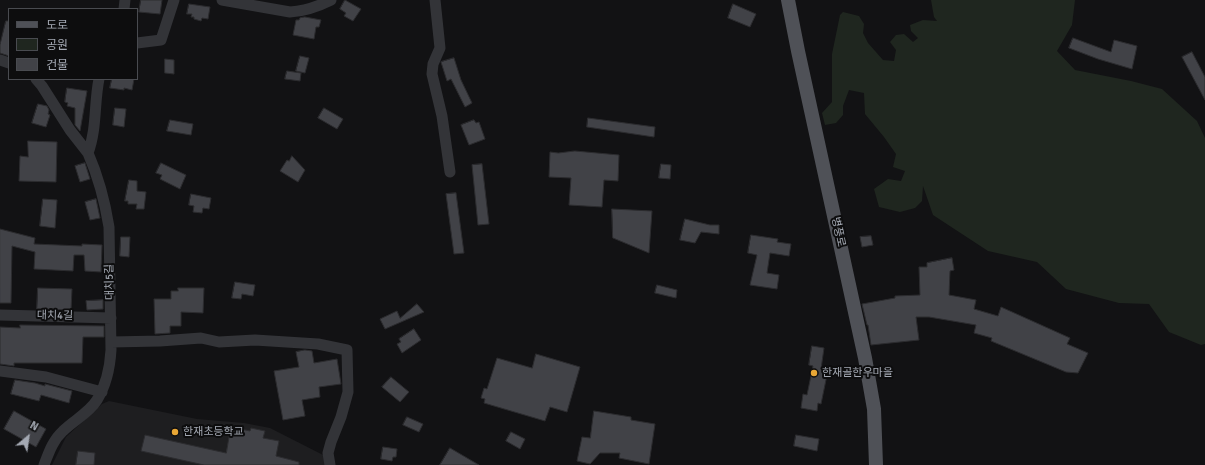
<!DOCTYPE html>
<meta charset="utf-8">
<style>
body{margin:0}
#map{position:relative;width:1205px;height:465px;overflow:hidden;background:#121214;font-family:Signika,"Noto Sans KR",sans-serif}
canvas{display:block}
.legend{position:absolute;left:8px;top:8px;width:130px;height:72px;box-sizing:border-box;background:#0d0d0e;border:1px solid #494b50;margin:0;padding:5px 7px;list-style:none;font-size:12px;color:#a4a9b3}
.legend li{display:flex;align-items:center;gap:8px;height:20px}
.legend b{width:20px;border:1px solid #494b50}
.north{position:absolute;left:8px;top:417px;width:40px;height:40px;-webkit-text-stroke:3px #0d0d0e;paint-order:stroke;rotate:29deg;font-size:11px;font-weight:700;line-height:16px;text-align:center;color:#a4a9b3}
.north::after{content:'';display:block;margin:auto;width:14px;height:18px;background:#a4a9b3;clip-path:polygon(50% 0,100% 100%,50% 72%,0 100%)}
</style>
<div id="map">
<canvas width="1205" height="465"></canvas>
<ul class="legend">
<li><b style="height:5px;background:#4f5157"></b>도로</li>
<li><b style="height:11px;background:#1f261f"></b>공원</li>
<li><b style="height:11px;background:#414247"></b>건물</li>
</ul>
<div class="north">N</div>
</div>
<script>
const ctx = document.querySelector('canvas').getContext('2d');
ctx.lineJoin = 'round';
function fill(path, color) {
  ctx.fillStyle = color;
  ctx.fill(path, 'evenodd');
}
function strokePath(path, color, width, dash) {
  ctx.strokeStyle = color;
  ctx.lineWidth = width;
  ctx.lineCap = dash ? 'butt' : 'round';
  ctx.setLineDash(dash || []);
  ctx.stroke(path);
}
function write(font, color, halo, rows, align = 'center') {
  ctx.font = font + ' Signika,"Noto Sans KR",sans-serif';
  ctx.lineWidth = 4;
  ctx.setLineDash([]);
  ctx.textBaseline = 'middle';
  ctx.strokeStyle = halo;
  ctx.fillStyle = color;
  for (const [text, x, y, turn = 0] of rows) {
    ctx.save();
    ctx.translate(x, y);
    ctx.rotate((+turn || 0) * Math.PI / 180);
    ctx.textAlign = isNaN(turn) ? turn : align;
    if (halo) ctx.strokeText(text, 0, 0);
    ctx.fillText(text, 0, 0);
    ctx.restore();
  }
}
fill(new Path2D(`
 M109,401L197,419L244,423L270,428L327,457L328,465H52L66,437L102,404Z`), '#1e1e20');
fill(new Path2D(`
 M931,0H1075L1072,25L1057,51L1075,70L1131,81L1162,89L1197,121L1205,138V344L1201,345L1169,332L1149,304L1119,303L1066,289L1037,262L988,251L933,215L923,186L922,201L915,208L900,212L879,207L874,189L888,179L901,181L905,171L893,167L896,154L884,137L865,114L864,93L849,90L843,106V115L836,123L825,125L822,113L832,102V54L840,15L843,12L859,16L864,24L863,33L868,43L883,60L894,61L896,50L890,42L896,35L904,34L913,42L918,38L911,31L910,25L923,20L937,21L934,17Z`), '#1f261f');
const building = new Path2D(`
 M141,0H162L160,14L139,12Z
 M345,0L361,9L353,21L344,16L346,13L340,9Z
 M189,4L210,7L208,19L202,18L201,21L194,19V17H191L192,14H187Z
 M733,4L756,14L750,27L728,18Z
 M305,17L321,20L319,27H316L314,39L293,35L296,20H299L300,18Z
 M6,21H9V56L0,53V45Z
 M1073,38L1111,52L1114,40L1137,46L1132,69L1098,59L1069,48Z
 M1192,52L1205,77V100L1182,57Z
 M300,56L309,58L305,73L296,71Z
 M454,58L461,80L472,103L465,107L451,79L447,81L441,62Z
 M165,59L174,60V74L165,73Z
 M287,71L301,73L300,81L285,79Z
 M112,79H134L132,90L124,88V90L110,88Z
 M67,88L87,91L80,131L75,125V108L67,106L68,103L65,102Z
 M38,104L47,106L49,110L48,114L50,115L46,127L32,123Z
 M115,108L126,109L124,127L113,125Z
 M324,108L343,119L337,129L318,118Z
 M588,118L655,127L654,137L587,127Z
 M170,120L193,124L191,135L167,131Z
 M474,120L476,123L479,122L485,139L469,145L461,125Z
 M28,141L57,142L56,182L19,181L20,156L28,157Z
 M575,151L619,155L618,181L604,180L602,207L569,205L571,178L549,177L550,152L558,153Z
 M292,156L305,170L298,182L280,171L287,160L289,161Z
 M85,163L90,179L80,182L75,166Z
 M161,163L186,175L180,189L160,179L162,175L156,173Z
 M482,164L489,224L478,225L472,165Z
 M661,164L671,165L670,179L659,178Z
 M129,180L137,181V191L146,192L144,209H136L137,204H128V201H125Z
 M456,193L464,253L454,254L446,194Z
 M191,194L211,198L209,209L203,208L202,213L193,212L194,206L189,205Z
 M43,199L57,200L55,228L40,226Z
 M96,199L100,218L90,220L85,202Z
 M612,209L652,211L649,253L613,238Z
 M685,219L710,225H719V234L701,232L695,243L680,240Z
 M0,229L35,238L34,244L82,246V244L102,245L101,272L85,271L84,255H74L73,271L34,269L35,252L12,246L11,303H0Z
 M751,235L778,239L777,242L791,244L789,256L770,253L767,273L779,275L777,289L750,285L757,255L748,253Z
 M871,236L873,245L862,247L860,237Z
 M121,237H130L129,257L120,256Z
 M952,258L954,270L950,271L949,295L976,300L974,309L998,316L1001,307L1070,338L1067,344L1088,353L1078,373L1066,372L991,341L992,338L974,333L976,325L929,317H916L919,340L871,345L868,325H867L862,304L895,298V296L920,295L919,267H927V263Z
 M235,282L255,285L253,296L242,294L241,299L232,298Z
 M657,285L677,290L676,298L655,293Z
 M38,288L72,289L71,310L37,309Z
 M178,288H204L203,313L181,312V326H170V333L155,334L154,299H171V291H178Z
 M103,300V309L87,310L86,301Z
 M417,304L424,312L385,329L380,319L397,311L400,318Z
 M20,325L104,326V337H83L82,363H14V366L0,364V327L20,328Z
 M414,329L421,340L402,353L397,344L401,342L399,339Z
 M812,346L824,348L821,369L828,370L821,404L818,403L817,411L801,408L803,394L807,395L813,366L809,365Z
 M305,350L312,351L314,363L337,359L341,384L319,387L320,397L302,400L305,416L283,420L274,371L299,367L296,352Z
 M536,354L580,367L567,412L550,407L545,421L484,403L485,399L481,398L484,388L487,389L497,358L532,368Z
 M391,377L409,392L400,402L382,387Z
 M15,380L35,383L45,386V384L72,391L69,403L41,395L39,401L11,394Z
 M14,411L46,429L36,447L4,429Z
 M594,411L631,417V420L655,424L649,464L619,458L620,453H600L590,464L577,461L582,437L590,438Z
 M407,417L423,424L419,432L403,425Z
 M231,427L250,431L251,428L265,431L263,438L279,441L276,456L299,462V465H204L141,451L145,435L226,453Z
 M511,432L525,439L520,449L506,441Z
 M796,435L819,439L817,451L794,446Z
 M383,447L397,449L396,457H393L392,461L381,459Z
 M450,448L479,465H440Z
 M78,451L95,453L94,465H76Z`);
fill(building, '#414247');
strokePath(building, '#2c2c2f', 1);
strokePath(new Path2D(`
 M222,0L290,12C306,11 317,7 331,0
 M435,0L440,48L433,64L432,74L442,116L450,172
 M124,9L125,0
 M137,43L161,40L174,0
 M0,60L9,63
 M36,79L42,86L70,130L88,153
 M0,315L111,318
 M111,342L160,341L201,338L219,342L255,340L318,344L347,350L348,392L341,417L331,442L328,453L330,465
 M0,371L46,377L102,392
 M44,465C49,452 53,440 63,431C74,420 89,413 97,400C107,384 110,367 111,350L109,227C105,202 98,176 88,153C97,129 94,103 99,79`), '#333438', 11);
strokePath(new Path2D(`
 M788,0L798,51L865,358L874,409L876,465`), '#4f5157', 14);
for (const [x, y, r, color] of [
 [814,373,4,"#e9a735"],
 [175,432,4,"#e9a735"]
]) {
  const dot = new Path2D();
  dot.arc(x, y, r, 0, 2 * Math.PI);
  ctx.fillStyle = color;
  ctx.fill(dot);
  strokePath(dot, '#0d0d0e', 1.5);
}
write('11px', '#a4a9b3', '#0d0d0e', [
 ["병풍로",838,232,78],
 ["대치5길",110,282,-91],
 ["대치4길",55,316,1]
]);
write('11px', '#a4a9b3', '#0d0d0e', [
 ["한재골한우마을",822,373],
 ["한재초등학교",183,432]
], 'left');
</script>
